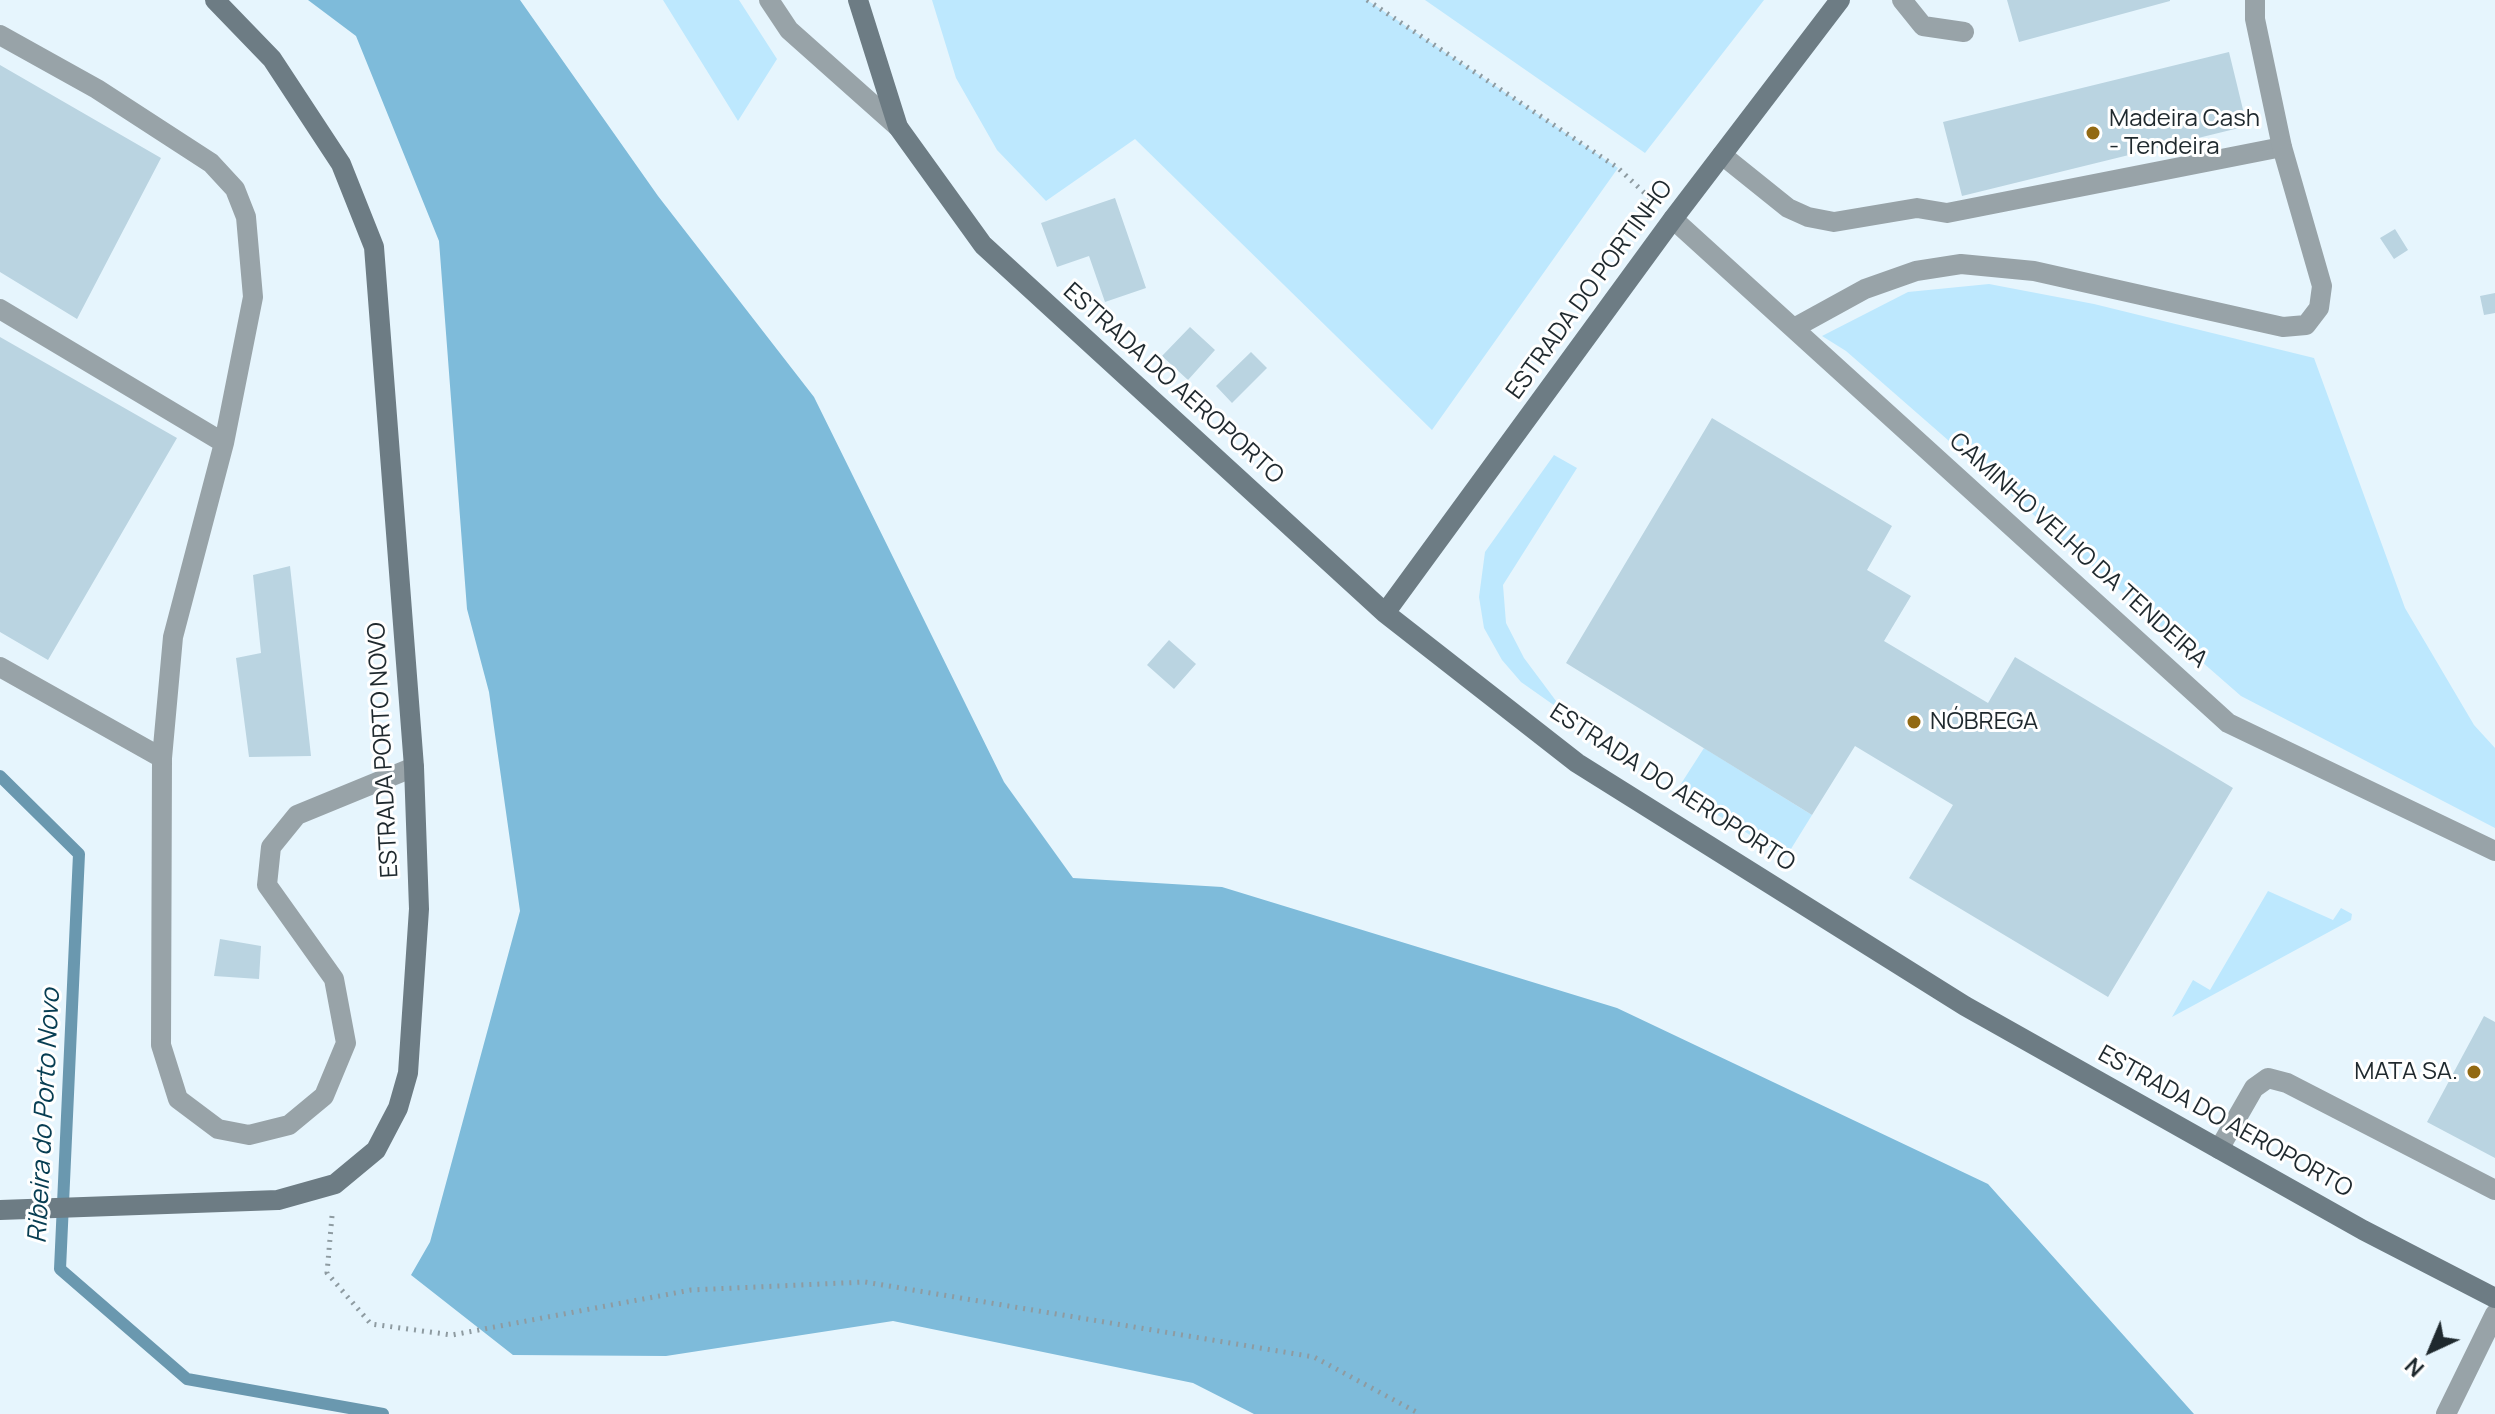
<!DOCTYPE html>
<meta charset="utf-8">
<style>
body{margin:0}
#map{position:relative;width:2495px;height:1414px;overflow:hidden;background:#e6f5fd;font-family:Manrope,sans-serif}
canvas{display:block}
.north{position:absolute;left:2391px;top:1310px;width:80px;height:80px;-webkit-text-stroke:6px #fff;paint-order:stroke;rotate:224deg;font-size:22px;font-weight:700;line-height:32px;text-align:center;color:#1f292e}
.north::after{content:'';display:block;margin:auto;width:28px;height:36px;background:#1f292e;clip-path:polygon(50% 0,100% 100%,50% 72%,0 100%)}
</style>
<div id="map">
<canvas width="2495" height="1414"></canvas>
<div class="north">N</div>
</div>
<script>
const ctx = document.querySelector('canvas').getContext('2d');
ctx.lineJoin = 'round';
function fill(path, color) {
  ctx.fillStyle = color;
  ctx.fill(path, 'evenodd');
}
function strokePath(path, color, width, dash) {
  ctx.strokeStyle = color;
  ctx.lineWidth = width;
  ctx.lineCap = dash ? 'butt' : 'round';
  ctx.setLineDash(dash || []);
  ctx.stroke(path);
}
function write(font, color, halo, rows, align = 'center') {
  ctx.font = font + ' Manrope,sans-serif';
  ctx.lineWidth = 6;
  ctx.setLineDash([]);
  ctx.textBaseline = 'middle';
  ctx.strokeStyle = halo;
  ctx.fillStyle = color;
  for (const [text, x, y, turn = 0] of rows) {
    ctx.save();
    ctx.translate(x, y);
    ctx.rotate((+turn || 0) * Math.PI / 180);
    ctx.textAlign = isNaN(turn) ? turn : align;
    if (halo) ctx.strokeText(text, 0, 0);
    ctx.fillText(text, 0, 0);
    ctx.restore();
  }
}
fill(new Path2D(`
 M663,0H739L777,59L738,121Z
 M932,0H1367L1618,168L1432,430L1135,139L1046,201L997,150L956,78Z
 M1425,0H1764L1645,153Z
 M1989,284L2094,304L2314,358L2405,608L2474,725L2495,748V828L2241,696L1846,351L1822,336L1908,292Z
 M1554,455L1577,468L1503,585L1506,623L1524,658L1565,713L1521,682L1502,660L1484,628L1479,597L1485,552Z
 M1704,748L1812,815L1786,857L1677,790Z
 M2268,891L2333,920L2341,908L2352,914L2351,920L2172,1017L2193,980L2210,990Z`), '#bde8fe');
fill(new Path2D(`
 M308,0H520L658,196L814,397L1004,782L1073,878L1222,887L1617,1008L1988,1184L2194,1414H1254L1193,1383L893,1321L666,1356L513,1355L411,1275L430,1242L520,911L489,692L467,609L439,241L356,36Z`), '#7ebbda');
strokePath(new Path2D(`
 M0,776L79,854L60,1269L187,1379L383,1414`), '#6a98af', 12);
fill(new Path2D(`
 M2007,0H2170V1L2019,42Z
 M2229,52L2247,126L1962,196L1943,122Z
 M0,65L161,158L77,319L0,272Z
 M1115,198L1146,288L1105,302L1089,256L1057,267L1041,223Z
 M2395,229L2408,250L2394,259L2380,238Z
 M2495,293V313L2484,315L2480,296Z
 M1190,327L1215,350L1188,380L1162,356Z
 M0,337L177,438L48,660L0,632Z
 M1251,352L1267,368L1232,403L1216,386Z
 M1712,418L1892,526L1867,570L1911,596L1884,641L1988,703L2015,657L2233,788L2108,997L1909,878L1953,805L1855,746L1812,815L1566,663Z
 M290,566L311,756L249,757L236,658L261,653L253,575Z
 M1169,640L1196,664L1174,689L1147,665Z
 M220,939L261,946L259,979L214,976Z
 M2484,1016L2495,1022V1158L2427,1122Z`), '#bad4e1');
strokePath(new Path2D(`
 M1367,0L1618,168L1652,200
 M332,1216L327,1273L371,1324L452,1335L691,1290L865,1282L1314,1357L1420,1414`), '#8e9ba1', 5, [2, 6]);
strokePath(new Path2D(`
 M769,0L789,30L898,127
 M1902,0L1923,26L1964,32
 M0,35L97,89L211,163L235,189L246,217L253,297L224,443L173,637L162,758
 M1722,155L1788,208L1808,217L1834,222L1917,208L1947,213L2282,147
 M0,309L224,443
 M0,667L162,758L161,1045L178,1099L218,1129L249,1135L289,1125L324,1096L346,1043L334,979L267,885L271,847L297,815L414,767
 M2219,1149L2254,1088L2268,1078L2287,1083L2495,1190
 M2446,1414L2495,1314`), '#98a3a8', 20);
strokePath(new Path2D(`
 M1673,219L2228,723L2495,851
 M1794,328L1865,289L1916,271L1961,264L2034,271L2265,323L2283,327L2306,325L2319,308L2322,286L2282,147L2255,19V0`), '#98a3a8', 20);
strokePath(new Path2D(`
 M858,0L898,127L983,245L1385,613L1577,763L1965,1006L2363,1230L2495,1298
 M1385,613L1673,219L1840,0
 M0,1210L278,1200L335,1184L376,1150L398,1108L408,1073L419,909L414,767L374,247L341,164L272,59L215,0`), '#6d7c84', 20);
for (const [x, y, r, color] of [
 [2093,133,8,"#926912"],
 [1914,722,8,"#926912"],
 [2474,1072,8,"#926912"]
]) {
  const dot = new Path2D();
  dot.arc(x, y, r, 0, 2 * Math.PI);
  ctx.fillStyle = color;
  ctx.fill(dot);
  strokePath(dot, '#fff', 3);
}
write('24px', '#1f292e', '#fff', [
 ["Madeira Cash",2109,119],
 ["- Tendeira",2109,147],
 ["NÓBREGA",1930,722],
 ["MATA SA.",2458,1072,"right"]
], 'left');
write('24px', '#1f292e', '#fff', [
 ["ESTRADA DO PORTINHO",1590,290,-54],
 ["ESTRADA DO AEROPORTO",1173,384,42],
 ["CAMINHO VELHO DA TENDEIRA",2078,551,42],
 ["ESTRADA PORTO NOVO",384,750,-93],
 ["ESTRADA DO AEROPORTO",1672,788,33],
 ["ESTRADA DO AEROPORTO",2225,1122,29]
]);
write('italic 26px', '#063d52', '#fff', [
 ["Ribeira do Porto Novo",45,1116,-87]
]);
</script>
